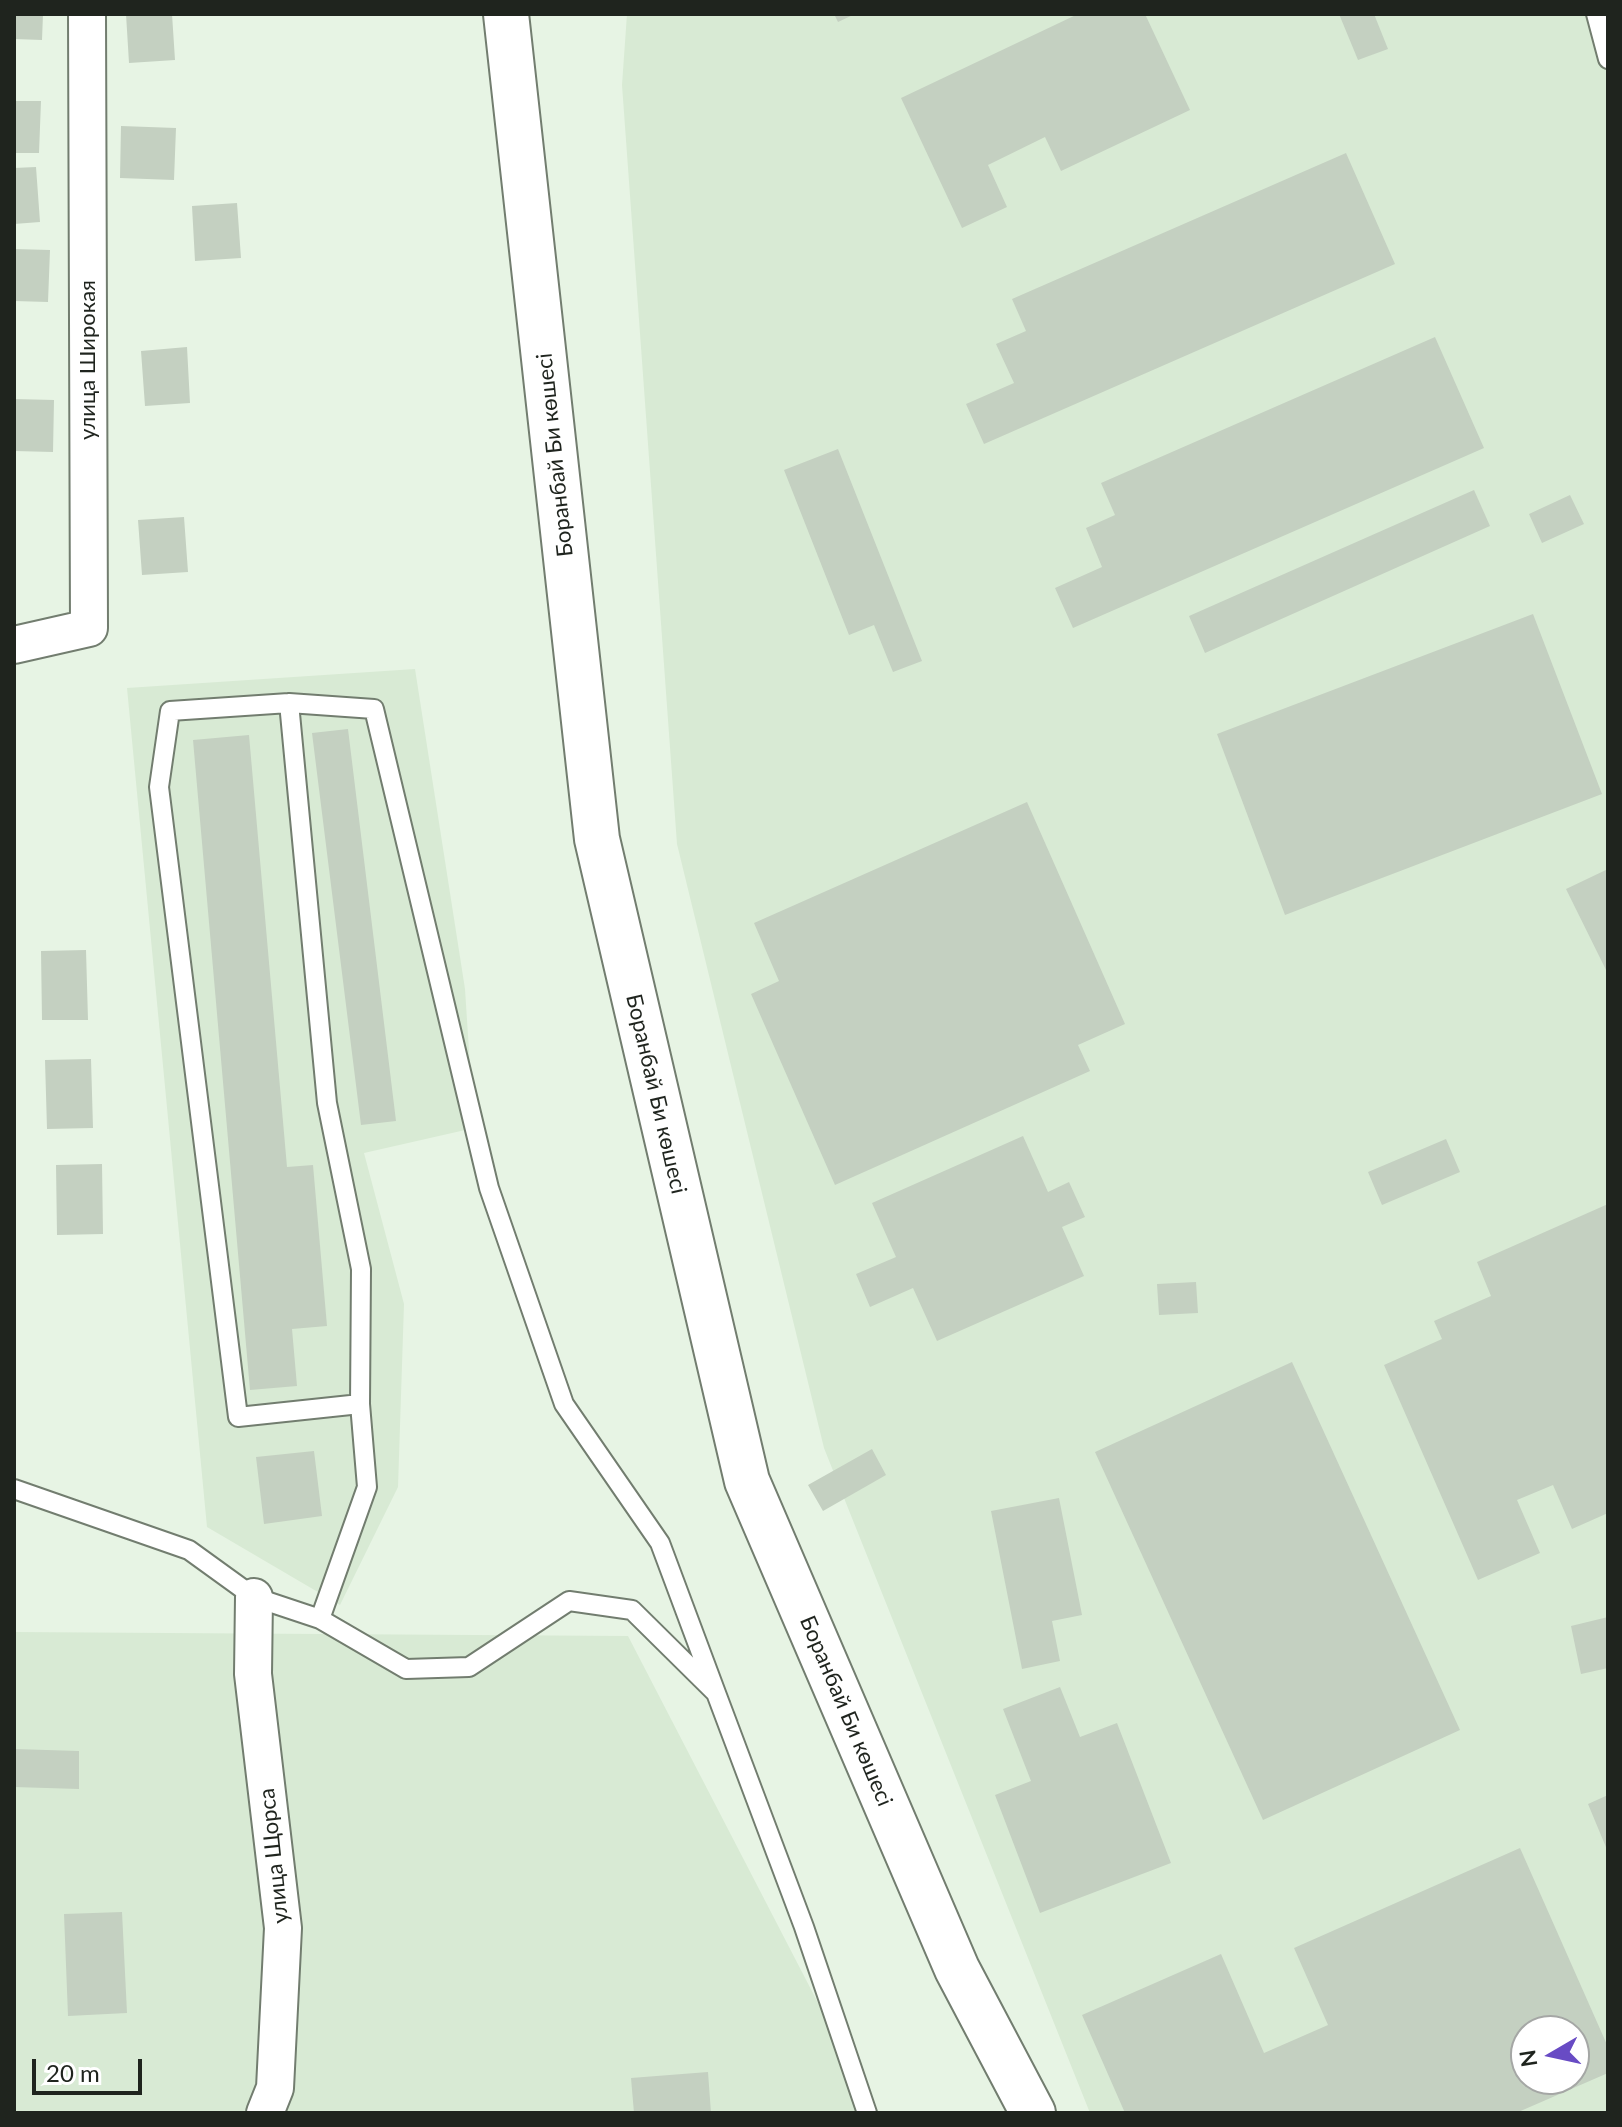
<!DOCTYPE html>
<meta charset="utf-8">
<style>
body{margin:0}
#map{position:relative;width:1622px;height:2127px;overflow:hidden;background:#e7f4e4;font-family:Lato,sans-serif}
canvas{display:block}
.frame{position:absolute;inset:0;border:16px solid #1f241e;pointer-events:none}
.north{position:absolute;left:1510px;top:2015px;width:80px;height:80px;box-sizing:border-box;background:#fff;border:2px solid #a5a7a5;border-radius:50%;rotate:261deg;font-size:22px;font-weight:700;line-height:32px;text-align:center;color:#1f241e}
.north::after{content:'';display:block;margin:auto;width:28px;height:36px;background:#684bc4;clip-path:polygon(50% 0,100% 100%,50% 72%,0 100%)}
.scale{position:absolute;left:32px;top:2059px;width:110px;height:36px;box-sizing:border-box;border:4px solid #1f241e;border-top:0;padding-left:10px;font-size:24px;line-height:28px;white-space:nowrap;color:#1f241e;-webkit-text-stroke:6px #fff;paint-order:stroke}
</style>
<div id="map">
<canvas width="1622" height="2127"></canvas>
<div class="frame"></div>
<div class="north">N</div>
<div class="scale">20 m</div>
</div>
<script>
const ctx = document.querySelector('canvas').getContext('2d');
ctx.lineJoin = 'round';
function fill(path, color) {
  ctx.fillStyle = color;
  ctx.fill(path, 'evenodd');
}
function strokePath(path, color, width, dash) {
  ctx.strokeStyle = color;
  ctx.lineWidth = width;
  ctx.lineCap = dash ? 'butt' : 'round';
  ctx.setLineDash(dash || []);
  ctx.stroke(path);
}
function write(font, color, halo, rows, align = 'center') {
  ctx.font = font + ' Lato,sans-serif';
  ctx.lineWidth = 7;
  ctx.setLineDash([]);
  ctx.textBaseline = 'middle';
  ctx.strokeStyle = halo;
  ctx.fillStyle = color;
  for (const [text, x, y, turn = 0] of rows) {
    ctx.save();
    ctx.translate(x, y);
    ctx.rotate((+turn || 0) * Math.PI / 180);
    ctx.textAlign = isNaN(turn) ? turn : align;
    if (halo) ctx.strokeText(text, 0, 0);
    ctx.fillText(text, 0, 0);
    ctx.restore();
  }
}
fill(new Path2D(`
 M627,14H1608V2113H1090L824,1448L677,844L622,85ZM1526,2031H1574V2079H1526Z
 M415,669L465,989L474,1128L364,1153L404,1304L398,1487L340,1605L207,1527L127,688Z
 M14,1632L628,1636L875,2113H14Z`), '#d8ead4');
fill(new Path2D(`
 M14,14H43L42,40L14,39Z
 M126,14H172L175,60L129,63Z
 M834,14H855L838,22Z
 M1078,14H1145L1190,110L1061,171L1045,137L988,165L1007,207L962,228L901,98Z
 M1339,14H1374L1388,49L1358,60Z
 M14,101H41L39,153H14Z
 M121,126L176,128L174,180L120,178Z
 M1346,153L1395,264L984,444L966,404L1014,383L996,344L1026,331L1012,299Z
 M36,167L40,222L14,224V168Z
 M237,203L241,258L195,261L192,206Z
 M14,249L50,250L48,302L14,301Z
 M1435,337L1484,448L1073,628L1055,588L1102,567L1086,528L1115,515L1101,483Z
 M187,347L190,403L145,406L141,351Z
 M14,399L54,400L53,452L14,451Z
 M838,449L922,661L893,672L874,625L849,635L784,470Z
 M1474,490L1490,526L1205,653L1189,616Z
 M1570,495L1584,524L1542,543L1529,514Z
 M184,517L188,572L142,575L138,520Z
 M1533,614L1602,794L1285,915L1217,734Z
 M348,729L396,1121L361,1125L312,733Z
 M249,735L287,1167L313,1165L327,1326L292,1329L297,1386L250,1390L193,740Z
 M1027,802L1125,1024L1078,1045L1090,1071L835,1185L751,994L779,981L754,923Z
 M1608,869V974L1566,889Z
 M86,950L88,1020H42L41,951Z
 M91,1059L93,1128L47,1129L45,1060Z
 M1023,1136L1048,1192L1069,1182L1085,1217L1062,1227L1084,1276L937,1341L913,1288L870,1307L856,1274L896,1257L872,1203Z
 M1446,1139L1460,1172L1382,1205L1368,1172Z
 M102,1164L103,1234L57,1235L56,1165Z
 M1608,1204V1513L1572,1529L1553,1485L1517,1500L1540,1553L1478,1580L1384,1365L1442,1339L1434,1321L1491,1296L1477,1262Z
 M1196,1282L1198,1313L1159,1315L1157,1284Z
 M1292,1362L1460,1730L1263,1820L1095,1452Z
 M872,1449L886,1475L823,1511L808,1485Z
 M314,1451L322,1516L264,1524L256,1457Z
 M1059,1498L1082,1615L1052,1621L1060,1661L1022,1669L991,1511Z
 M1608,1617V1668L1581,1674L1571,1626Z
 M1060,1687L1080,1737L1117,1723L1171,1863L1040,1913L995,1795L1031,1781L1003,1709Z
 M14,1749L79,1751V1789L14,1787Z
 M1608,1795V1852L1588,1804Z
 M1520,1848L1608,2047V2073L1516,2113H1125L1082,2015L1221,1954L1264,2053L1328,2025L1294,1948ZM1526,2031H1574V2079H1526Z
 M122,1912L127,2013L68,2016L64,1914Z
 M708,2072L711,2113H634L631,2078Z`), '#c4d0c1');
const service = new Path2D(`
 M1596,14L1608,59
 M289,703L170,711L159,787L238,1417L360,1404
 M14,1489L189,1550L254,1597L320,1619L406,1669L469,1667L569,1601L632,1610L716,1693L804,1927L867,2113
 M320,1619L367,1487L360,1404L361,1269L327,1103L289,703L374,709L489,1188L564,1404L660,1543L716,1693`);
const minor = new Path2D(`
 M14,645L89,628L87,14
 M254,1597L253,1674L283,1928L275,2088L265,2113`);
const secondary = new Path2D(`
 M506,14L597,839L747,1481L957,1969L1033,2113`);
strokePath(service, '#727d6f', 22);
strokePath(minor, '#727d6f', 40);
strokePath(secondary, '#727d6f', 48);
strokePath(service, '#fff', 18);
strokePath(minor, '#fff', 36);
strokePath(secondary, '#fff', 44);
write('22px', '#1f241e', '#fff', [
 ["улица Широкая",88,360,-90],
 ["Боранбай Би көшесі",555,455,-96],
 ["Боранбай Би көшесі",656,1094,77],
 ["Боранбай Би көшесі",846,1711,67],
 ["улица Щорса",274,1856,-96]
]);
</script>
